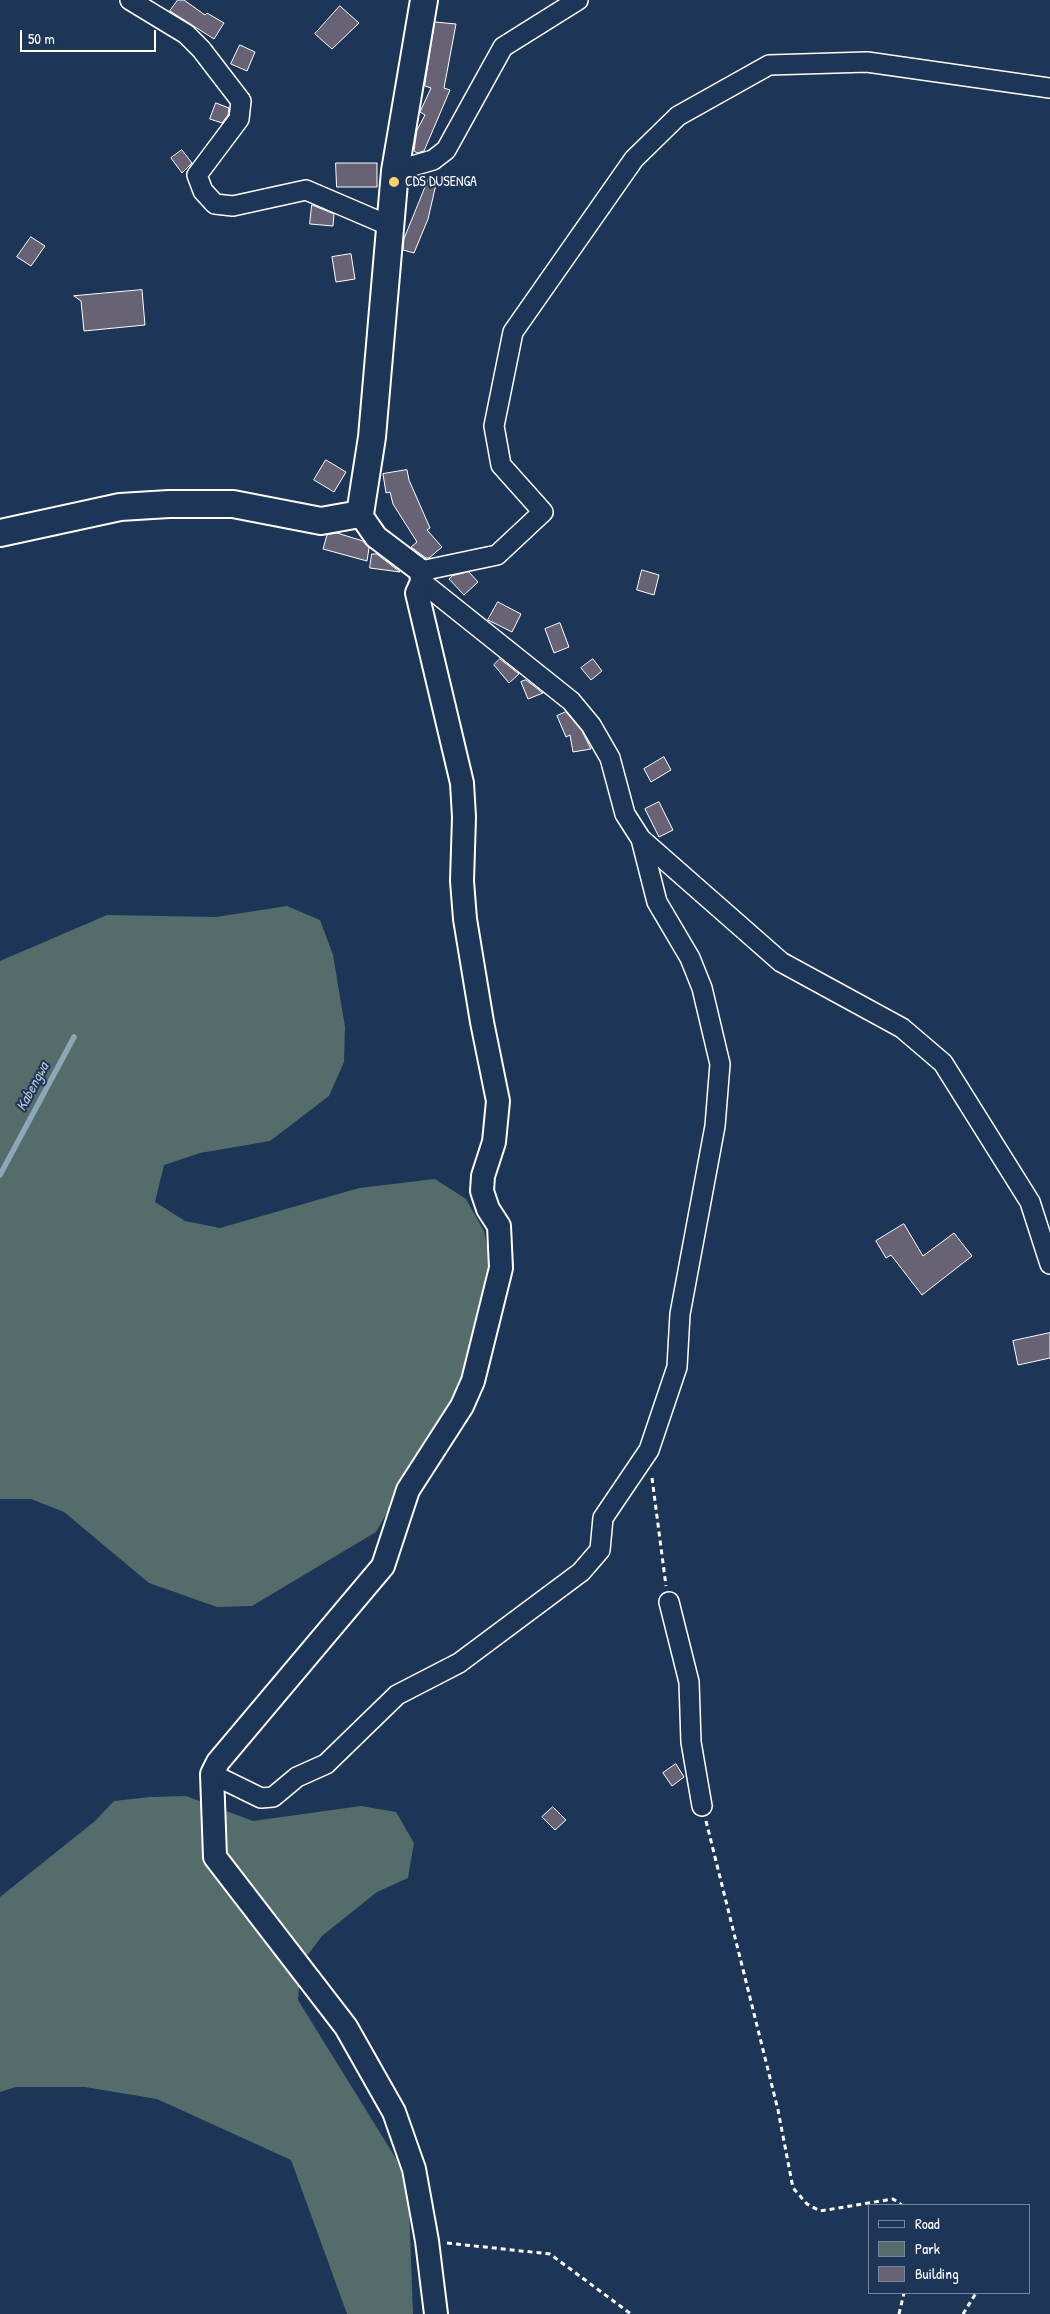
<!DOCTYPE html>
<style>
body{margin:0}
#map{position:relative;width:1050px;height:2314px;overflow:hidden;background:#1d3557;font-family:"Patrick Hand",sans-serif}
canvas{display:block}
.legend{position:absolute;left:868px;top:2204px;width:162px;height:90px;box-sizing:border-box;background:#1d3557;border:1px solid #77869a;margin:0;padding:6px 9px;list-style:none;font-size:15px;color:#fff}
.legend li{display:flex;align-items:center;gap:10px;height:25px}
.legend b{width:25px;border:1px solid #77869a}
.scale{position:absolute;left:20px;top:30px;width:136px;height:22px;box-sizing:border-box;border:2px solid #fff;border-top:0;padding-left:6px;font-size:15px;line-height:18px;white-space:nowrap;color:#fff;-webkit-text-stroke:4px #1d3557;paint-order:stroke}
</style>
<div id="map">
<canvas width="1050" height="2314"></canvas>
<ul class="legend">
<li><b style="height:6px;background:#1d3557"></b>Road</li>
<li><b style="height:14px;background:#546d6a"></b>Park</li>
<li><b style="height:14px;background:#686374"></b>Building</li>
</ul>
<div class="scale">50 m</div>
</div>
<script>
const ctx = document.querySelector('canvas').getContext('2d');
ctx.lineJoin = 'round';
function fill(path, color) {
  ctx.fillStyle = color;
  ctx.fill(path, 'evenodd');
}
function strokePath(path, color, width, dash) {
  ctx.strokeStyle = color;
  ctx.lineWidth = width;
  ctx.lineCap = dash ? 'butt' : 'round';
  ctx.setLineDash(dash || []);
  ctx.stroke(path);
}
function write(font, color, halo, rows, align = 'center') {
  ctx.font = font + ' "Patrick Hand",sans-serif';
  ctx.lineWidth = 4;
  ctx.setLineDash([]);
  ctx.textBaseline = 'middle';
  ctx.strokeStyle = halo;
  ctx.fillStyle = color;
  for (const [text, x, y, turn = 0] of rows) {
    ctx.save();
    ctx.translate(x, y);
    ctx.rotate((+turn || 0) * Math.PI / 180);
    ctx.textAlign = isNaN(turn) ? turn : align;
    if (halo) ctx.strokeText(text, 0, 0);
    ctx.fillText(text, 0, 0);
    ctx.restore();
  }
}
fill(new Path2D(`
 M287,906L320,920L333,955L345,1027L344,1062L329,1096L270,1141L200,1153L164,1165L155,1202L185,1221L220,1228L359,1188L435,1179L466,1199L484,1231L491,1267L460,1386L376,1532L252,1606L217,1607L149,1583L64,1512L31,1499H0V961L107,915L216,917Z
 M186,1796L253,1821L361,1806L396,1812L414,1843L408,1878L377,1892L322,1936L301,1964L298,2000L408,2178L413,2314H347L291,2160L157,2099L85,2087H16L0,2092V1897L95,1821L114,1801L150,1797Z`), '#546d6a');
strokePath(new Path2D(`
 M0,1175L74,1037`), '#8ca7b6', 5.5);
const building = new Path2D(`
 M178,0H184L205,15L207,13L224,23L214,39L170,11Z
 M340,6L359,23L332,49L315,34Z
 M435,22L456,24L444,88L450,90L424,151L417,153L414,151L417,130L425,115L420,112L431,88L425,86Z
 M240,45L255,52L247,71L231,64Z
 M216,103L229,108L228,115L222,123L210,119Z
 M182,150L192,163L182,173L171,158Z
 M336,163H377V187H337Z
 M429,178L437,180L428,219L414,253L403,250L404,239Z
 M312,205L334,214L333,226L310,224Z
 M31,237L45,246L31,266L17,257Z
 M351,254L355,279L336,282L332,257Z
 M142,290L145,325L84,331L81,301L74,296Z
 M326,460L346,472L334,492L314,480Z
 M407,470L409,480L430,528L427,530L442,547L429,558H426L411,547L417,542L393,504L390,492L386,493L383,474Z
 M337,533L363,541L369,548L367,561L323,549L327,535Z
 M372,554H377L400,572L370,568Z
 M642,570L659,575L654,595L637,590Z
 M469,572L478,582L464,595L449,579L452,576Z
 M498,602L521,614L512,632L488,620Z
 M560,623L569,647L554,653L545,629Z
 M500,659L519,674L509,683L494,665Z
 M593,659L602,671L591,680L581,668Z
 M526,680L543,693L528,699L521,682Z
 M566,712L582,731L591,749L573,752L570,735L566,737L557,716Z
 M664,757L671,770L651,782L644,769Z
 M659,802L673,830L659,837L645,809Z
 M904,1224L923,1256L954,1233L972,1256L922,1295L891,1255L886,1258L876,1241Z
 M1050,1333V1358L1018,1365L1013,1341Z
 M676,1764L684,1777L672,1786L663,1773Z
 M553,1807L566,1820L555,1830L542,1817Z`);
fill(building, '#686374');
strokePath(building, '#fff', 1);
const minor = new Path2D(`
 M130,0L186,34L201,49L241,101L239,119L197,175L203,191L215,204L233,206L306,190L390,226
 M395,171L433,160L446,150L503,47L578,0
 M421,571L497,555L543,512L501,465L494,426L513,332L634,159L678,116L769,65L867,62L1050,88
 M422,582L571,701L591,725L610,758L625,814L641,839L781,962L902,1028L943,1063L1030,1202L1050,1264
 M669,1602L689,1682L691,1742L702,1806
 M212,1774L261,1798L273,1797L297,1777L326,1764L397,1695L459,1663L581,1572L600,1550L603,1518L649,1450L677,1367L680,1314L715,1126L720,1064L702,988L690,958L657,902L641,839`);
const tertiary = new Path2D(`
 M360,514L376,537L421,571L422,582L417,593L462,783L464,817L462,881L465,919L482,1022L498,1101L494,1142L483,1176L482,1191L488,1209L499,1226L501,1268L473,1381L462,1406L408,1490L383,1566L218,1762L212,1774L215,1857L346,2027L394,2112L414,2169L427,2241L436,2314`);
const secondary = new Path2D(`
 M0,533L120,507L169,504H233L321,521L360,514L372,437L395,171L424,0`);
strokePath(minor, '#fff', 22);
strokePath(tertiary, '#fff', 26);
strokePath(secondary, '#fff', 30);
strokePath(new Path2D(`
 M652,1478L666,1586
 M706,1821L778,2110L793,2188L807,2204L820,2211L893,2199L902,2205
 M447,2243L550,2254L631,2314
 M899,2314L904,2293
 M963,2314L976,2293`), '#fff', 3, [5, 4]);
strokePath(minor, '#1d3557', 19);
strokePath(tertiary, '#1d3557', 22);
strokePath(secondary, '#1d3557', 26);
for (const [x, y, r, color] of [
 [394,182,6,"#ffd166"]
]) {
  const dot = new Path2D();
  dot.arc(x, y, r, 0, 2 * Math.PI);
  ctx.fillStyle = color;
  ctx.fill(dot);
  strokePath(dot, '#1d3557', 2);
}
write('14px', '#fff', '#1d3557', [
 ["CDS DUSENGA",405,182]
], 'left');
write('italic 15px', '#b3c4cf', '#1d3557', [
 ["Kabengwa",33,1087,-62]
]);
</script>
